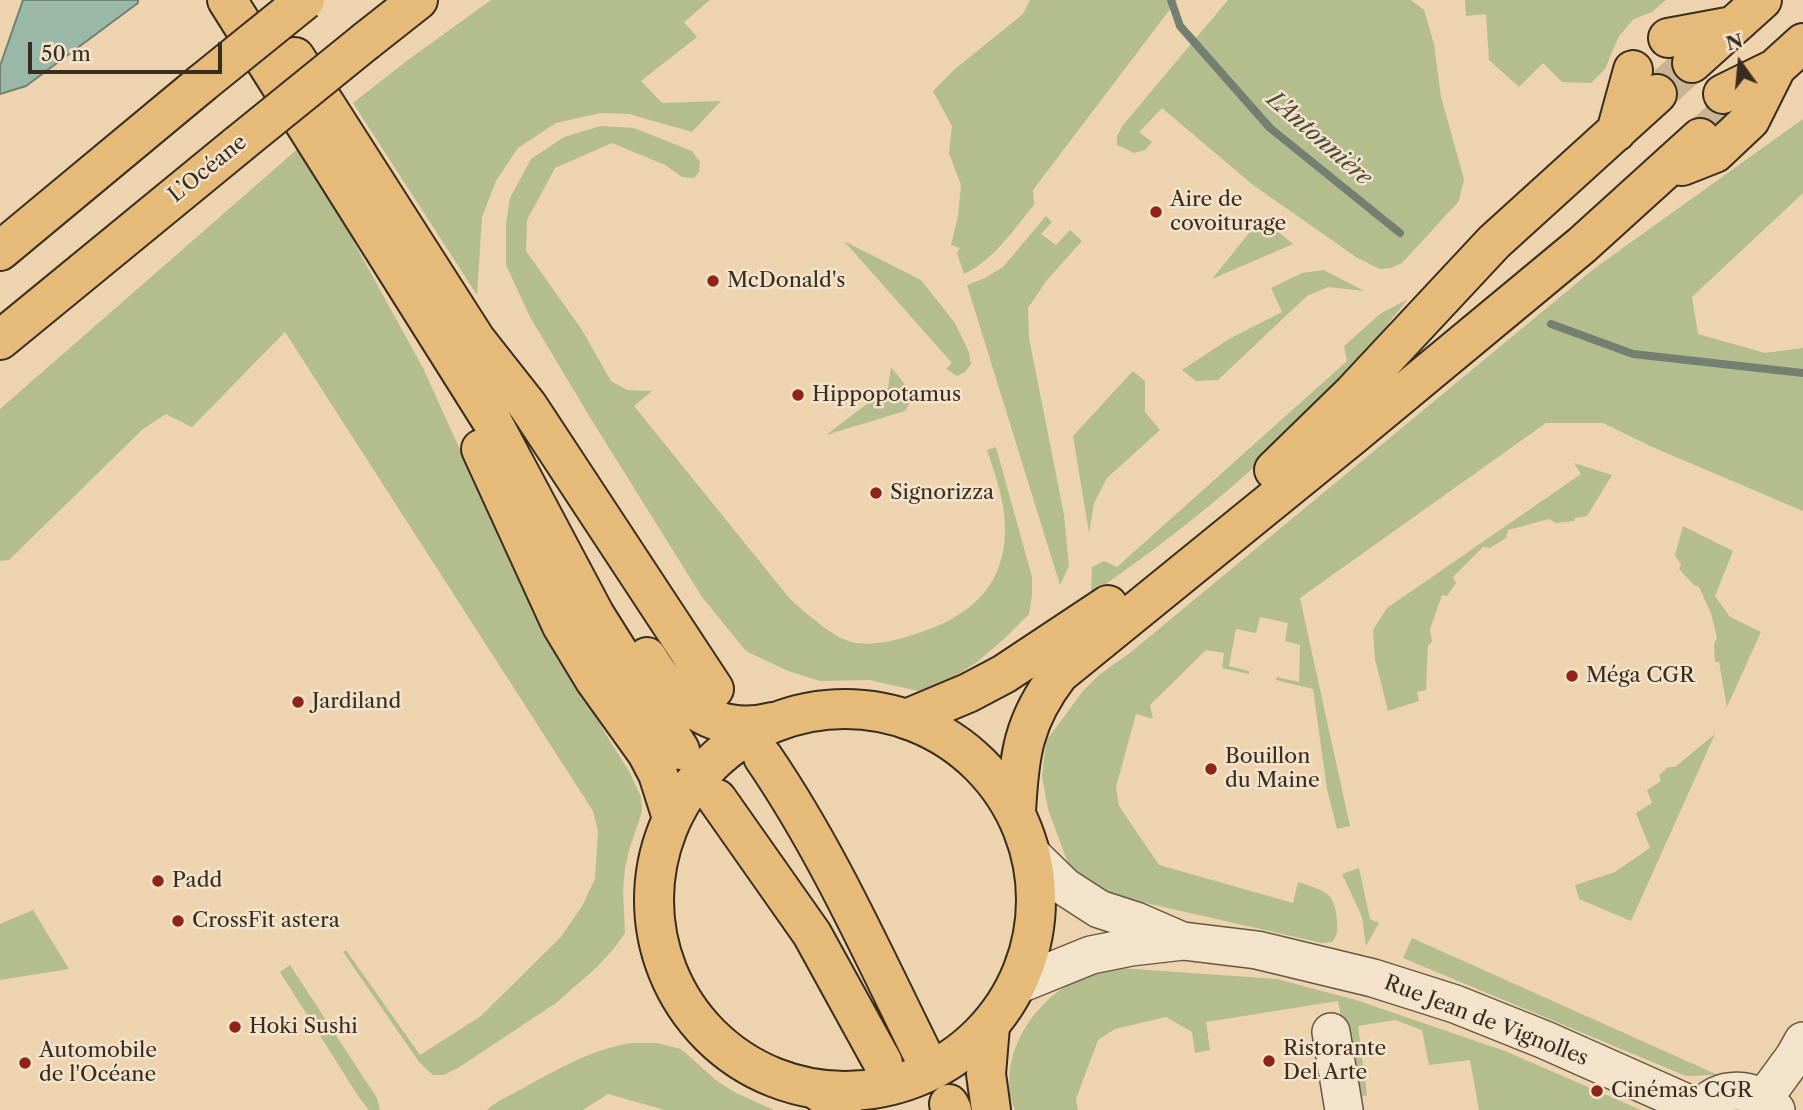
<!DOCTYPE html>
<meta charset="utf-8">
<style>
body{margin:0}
#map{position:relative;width:1803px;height:1110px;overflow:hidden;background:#edd4af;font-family:"Libre Caslon Text",serif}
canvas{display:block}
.north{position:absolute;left:1705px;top:28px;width:70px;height:70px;-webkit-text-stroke:5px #f3e3cb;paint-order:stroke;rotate:345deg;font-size:19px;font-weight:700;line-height:28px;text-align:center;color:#392d20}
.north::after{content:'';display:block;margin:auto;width:24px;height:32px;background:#392d20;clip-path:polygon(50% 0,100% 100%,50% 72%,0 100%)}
.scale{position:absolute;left:28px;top:42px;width:194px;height:32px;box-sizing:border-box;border:4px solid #392d20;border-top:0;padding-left:9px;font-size:21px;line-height:24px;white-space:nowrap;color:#392d20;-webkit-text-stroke:5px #f3e3cb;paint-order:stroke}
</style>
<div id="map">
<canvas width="1803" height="1110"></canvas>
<div class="north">N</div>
<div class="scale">50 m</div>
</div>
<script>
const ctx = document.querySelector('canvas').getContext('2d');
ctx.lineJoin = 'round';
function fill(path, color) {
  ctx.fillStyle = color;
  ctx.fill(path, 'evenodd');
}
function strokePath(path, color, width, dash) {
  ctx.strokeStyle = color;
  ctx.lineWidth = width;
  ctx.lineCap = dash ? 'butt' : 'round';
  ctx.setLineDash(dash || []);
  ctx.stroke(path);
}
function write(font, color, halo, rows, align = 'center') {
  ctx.font = font + ' "Libre Caslon Text",serif';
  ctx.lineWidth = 5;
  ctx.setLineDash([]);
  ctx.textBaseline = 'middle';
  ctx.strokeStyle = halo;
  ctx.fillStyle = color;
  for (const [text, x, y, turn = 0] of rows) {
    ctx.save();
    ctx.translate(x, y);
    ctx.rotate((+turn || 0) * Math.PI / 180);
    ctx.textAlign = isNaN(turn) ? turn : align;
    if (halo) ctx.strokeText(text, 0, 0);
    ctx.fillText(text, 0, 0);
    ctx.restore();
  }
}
fill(new Path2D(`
 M491,0H710L684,22L697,37L641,81L662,103L721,101L692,132L629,114L600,113L556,123L518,148L496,181L482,217L477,295L353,103L408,60Z
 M1030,0H1177L1033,190L1034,205C1014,229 993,261 964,274L957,253L960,248L951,245L958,216L961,185L949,153L952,126L933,91L955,69L1023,14Z
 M1228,0H1411L1424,10L1434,44L1441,97L1464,179L1459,201L1402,263L1391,268L1380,269L1356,257L1253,185L1162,108L1139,132L1152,142L1145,150L1134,153L1117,145V136L1123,125Z
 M1465,0H1666L1652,12L1634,19L1619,36L1605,69L1591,83L1562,82L1543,63L1519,87L1489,60L1486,14L1466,16Z
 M1803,119V193L1692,297L1698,334L1765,353L1803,348V511L1650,446L1603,423H1546L1300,598L1350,826L1337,829L1327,789L1313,689L1276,680L1277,677L1299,682L1300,645L1285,641L1288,623L1260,617L1256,633L1236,629L1229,666L1249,671V674L1222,668L1224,653L1206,650L1150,705L1153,719L1136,714L1116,787L1119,806L1159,865L1293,903L1298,882C1324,891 1335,891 1337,921C1338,930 1337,936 1332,942L1322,943L1124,898L1092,886L1069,866L1048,809L1042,776L1046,741L1083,691L1099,675L1131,652L1595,268Z
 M601,126L634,128L692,151L700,162L699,172L694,178L682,177L665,165L612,143L555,168L527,220L526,251L582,330L611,381L627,390L652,391L634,406L790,599C805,612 833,638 852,642C868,646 890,642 906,637C959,622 1003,595 1005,533C1006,504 996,477 987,450L996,447L1032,577V595L1029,614L1004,639L977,662L944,683L918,691L869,680L820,681L788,671L746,651L702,597L591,419L530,317L506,265V223L510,198L531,159L564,137Z
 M301,146L423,368L472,476L605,733L630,773L641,797L642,812L630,847L625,868L623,890L625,933L616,946L597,967L556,1003L458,1068L444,1075H433L419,1062L343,952L346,950L420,1055L481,1016L561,937L582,906L595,879L598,831L593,811L285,332L192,427L166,414L143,429L9,560L0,561V409Z
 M1046,216L1052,222L1041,234L1056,245L1070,230L1082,241L1047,280L1028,308L1029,338L1064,515L1069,566L1060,585L967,285L985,278L1003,267Z
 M1261,218L1293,244L1212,279Z
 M844,241L921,280L955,323L969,352L971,364L965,372L957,376L946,369L952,363Z
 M1324,270L1364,291L1328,287L1307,296L1218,380L1196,381L1182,370L1229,339L1282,312L1271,288L1302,273Z
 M1408,299C1384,328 1362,359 1336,387C1263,465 1180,534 1091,594L1092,567L1104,561L1117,567L1347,361L1344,346L1380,314Z
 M891,367L911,392L912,399L905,411L826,435L888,388Z
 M1133,371L1145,381V412L1160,430L1107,478L1094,503L1089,533L1073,436Z
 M1574,463L1612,475L1587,516L1575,518L1574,521L1556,523L1549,519L1508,530L1506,538L1490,548L1483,547L1453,577L1456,583L1447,596L1442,595L1430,629L1432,642L1428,645L1426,690L1417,692L1419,701L1388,711L1375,659L1373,630L1387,608L1581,474Z
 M1683,526L1733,551L1715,596L1730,617L1761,632L1727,707L1719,662H1715L1714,644L1717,638L1711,613L1699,587L1694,585L1679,569L1681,565L1675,555Z
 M1715,734L1631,921L1579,899L1575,885L1615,872L1650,848L1636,813L1652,803L1647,790L1661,781L1659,775L1668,767H1675Z
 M1359,868L1370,919L1379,923L1366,946L1362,917L1342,874Z
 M33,910L69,969L0,980V924Z
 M1412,938L1718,1075L1686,1076L1403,958Z
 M290,965L377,1098L380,1110H369L358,1096L280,972Z
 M1120,968L1277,979L1356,1000L1505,1051L1641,1110H1479L1470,1060L1429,1065L1422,1030L1395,1020L1358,1026L1367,1095L1356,1099L1338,1001L1206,1022L1210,1050L1195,1053L1192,1032L1166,1017L1115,1029L1098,1040L1076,1099L1078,1110H1015C994,1058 1035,997 1083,977C1094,972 1108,971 1120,968Z
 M631,1043H657L681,1049L717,1081L736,1093L774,1110H665L608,1094L583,1110H487C496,1101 509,1096 520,1090C554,1071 592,1049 631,1043Z`), '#b4bd8d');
const water = new Path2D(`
 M23,0H138V3L26,86L0,94V66Z`);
fill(water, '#9ab8a7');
strokePath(water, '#738071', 2);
strokePath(new Path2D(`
 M1171,0L1180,26L1270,128L1400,233
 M1551,324L1633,354L1803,373`), '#738071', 8);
strokePath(new Path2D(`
 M680,750L717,799
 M921,1051L949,1104
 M883,1063L910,1110`), '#c9b392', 38, [38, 19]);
strokePath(new Path2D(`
 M1657,94L1692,63
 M1700,138L1735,106`), '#c9b392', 38, [38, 19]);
const minor = new Path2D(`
 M1031,854L1065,887L1099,909L1136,921L1182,941
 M1017,985L1091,955L1131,947L1183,941L1257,950L1373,978L1455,1004L1545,1040L1700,1109
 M1331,1032L1344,1110
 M1764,1098L1794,1057L1803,1041
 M1699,1110C1721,1084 1754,1086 1776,1110`);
const major = new Path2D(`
 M227,0L493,423L595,615L680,750
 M295,57L476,340L528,406L714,689
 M481,449L562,626L594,679L647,753L658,774L672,818
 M647,657C674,702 715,737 772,722
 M654 900a191 191 0 1 1 382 0a191 191 0 1 1-382 0Z
 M763,757C826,849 872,952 921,1051
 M717,799L812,934L883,1063
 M949,1104L952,1110`);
const highway = new Path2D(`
 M1668,38L1733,26
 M366,41L418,0
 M1692,63L1762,0
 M1758,84L1803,43
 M1723,94L1776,68
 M1616,132L1633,70
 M1682,166L1715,153L1750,120L1776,68
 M0,251L201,84
 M0,340L239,144
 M1274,470L1353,393L1494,242L1657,94
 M906,719L968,693L1004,674L1108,605
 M1016,812C1019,755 1023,721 1059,674L1353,435L1582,245L1700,138
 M990,1026L986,1074L991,1110
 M817,1090L842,1110`);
strokePath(minor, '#665744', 40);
strokePath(major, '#392d20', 42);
strokePath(highway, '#392d20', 42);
strokePath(minor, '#f3e3cb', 37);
strokePath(major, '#e6ba78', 38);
strokePath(highway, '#e6ba78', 38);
const highwayBridge = new Path2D(`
 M201,84L305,0
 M239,144L366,41`);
strokePath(highwayBridge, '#392d20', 42, []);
strokePath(highwayBridge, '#e6ba78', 38);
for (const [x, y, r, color] of [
 [1156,212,7,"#8f2418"],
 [713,281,7,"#8f2418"],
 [798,395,7,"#8f2418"],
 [876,493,7,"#8f2418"],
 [1572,676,7,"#8f2418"],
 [298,702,7,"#8f2418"],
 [1211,769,7,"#8f2418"],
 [158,881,7,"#8f2418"],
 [178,921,7,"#8f2418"],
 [235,1027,7,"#8f2418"],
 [1269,1061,7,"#8f2418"],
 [25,1063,7,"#8f2418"],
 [1597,1091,7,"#8f2418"]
]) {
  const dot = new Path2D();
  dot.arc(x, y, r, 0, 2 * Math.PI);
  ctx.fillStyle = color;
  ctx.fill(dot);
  strokePath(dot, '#f3e3cb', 2.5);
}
write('21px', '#392d20', '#f3e3cb', [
 ["L’Océane",208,169,-39],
 ["Rue Jean de Vignolles",1486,1021,21]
]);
write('21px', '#392d20', '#f3e3cb', [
 ["Aire de",1170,200],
 ["covoiturage",1170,224],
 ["McDonald's",727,281],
 ["Hippopotamus",812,395],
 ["Signorizza",890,493],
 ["Méga CGR",1586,676],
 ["Jardiland",312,702],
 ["Bouillon",1225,757],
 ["du Maine",1225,781],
 ["Padd",172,881],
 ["CrossFit astera",192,921],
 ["Hoki Sushi",249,1027],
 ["Ristorante",1283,1049],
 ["Del Arte",1283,1073],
 ["Automobile",39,1051],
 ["de l'Océane",39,1075],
 ["Cinémas CGR",1611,1091]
], 'left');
write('italic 23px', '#4c493b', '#f3e3cb', [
 ["L'Antonnière",1319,139,41]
]);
</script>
